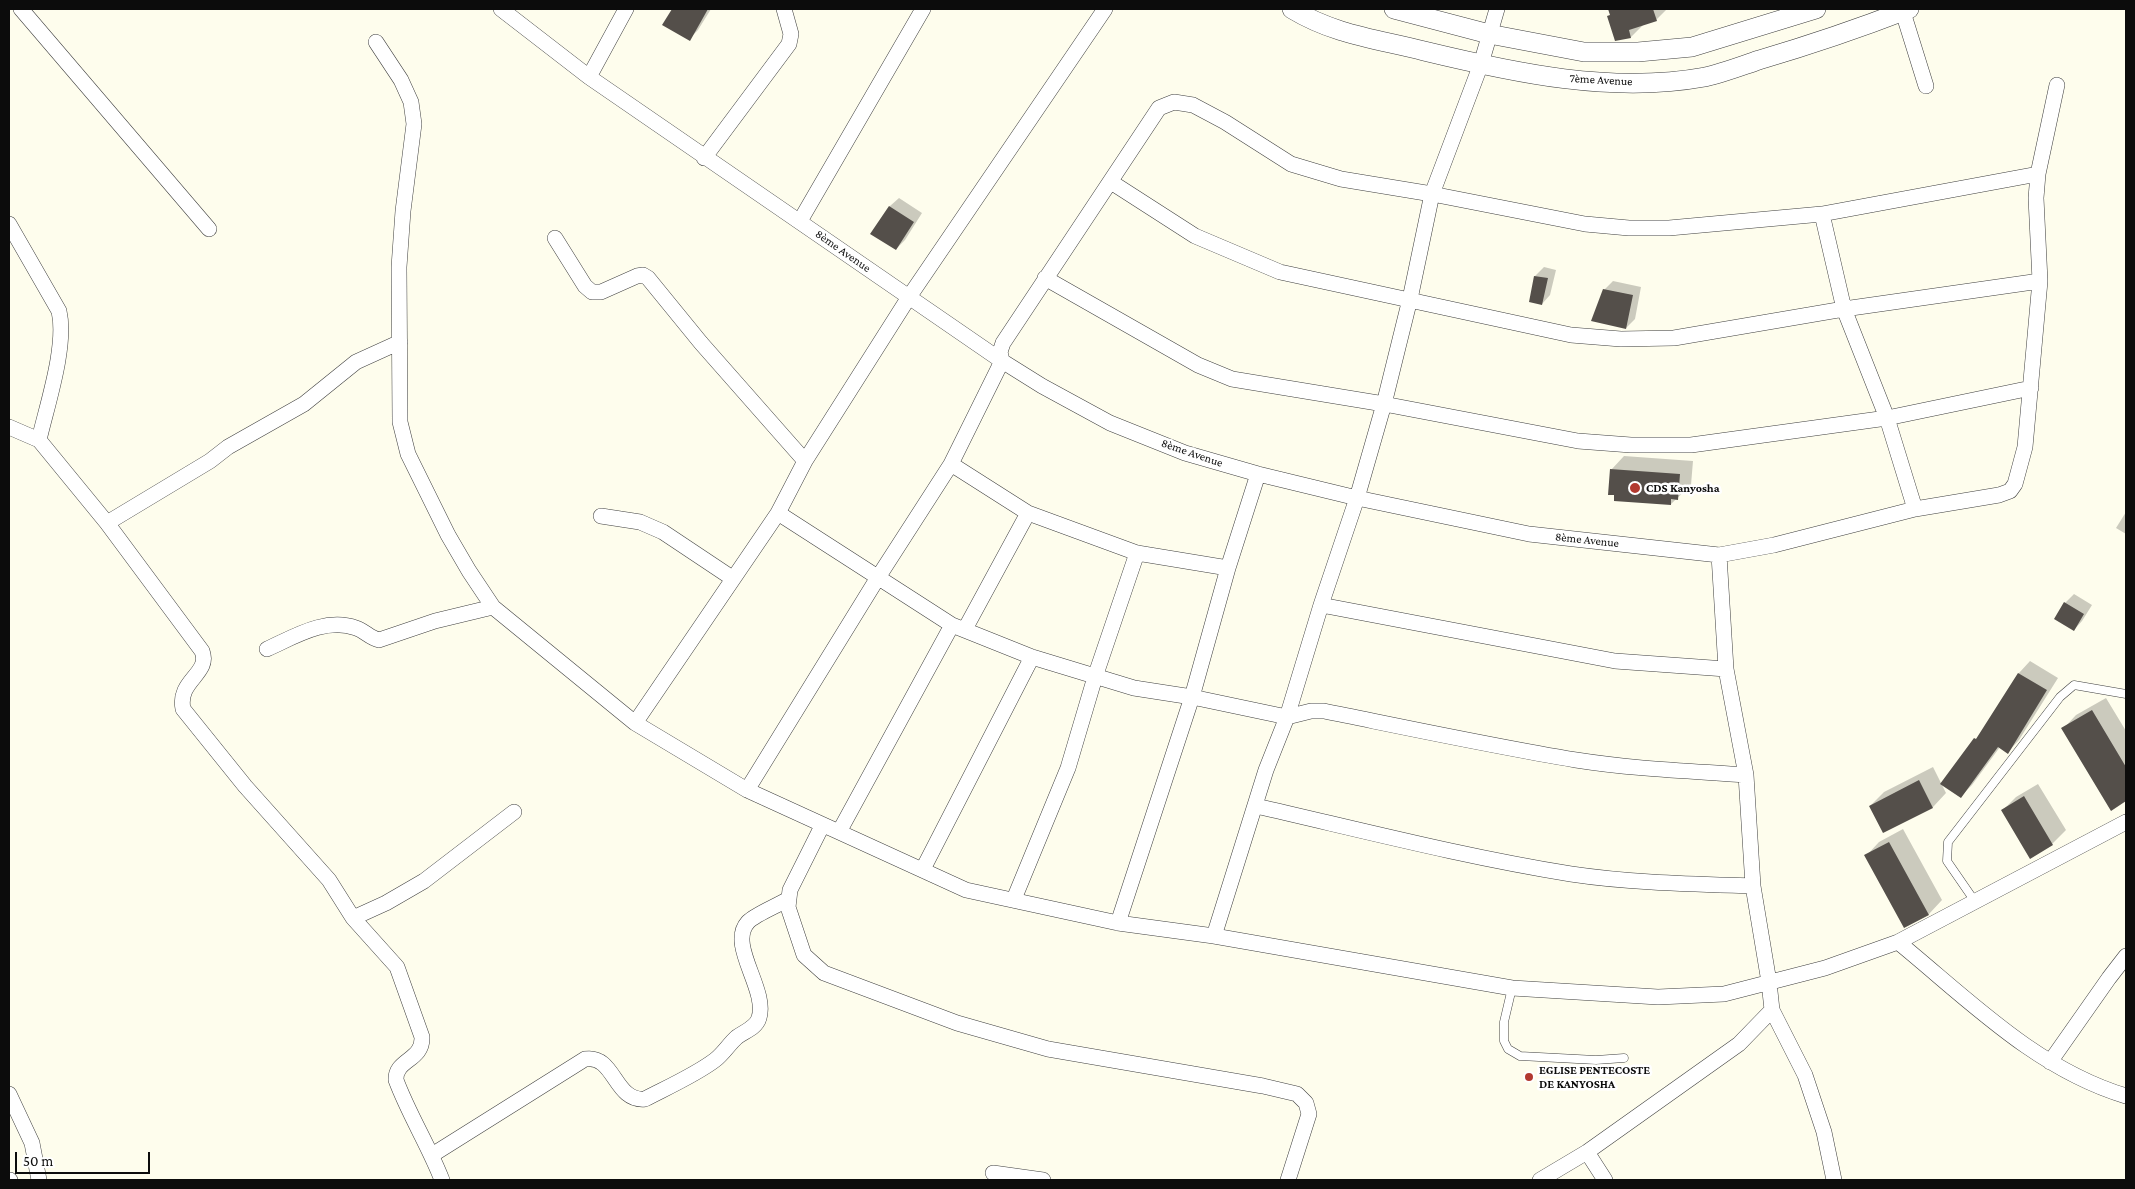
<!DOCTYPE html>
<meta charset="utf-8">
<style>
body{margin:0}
#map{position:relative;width:2135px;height:1189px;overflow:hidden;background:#fefded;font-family:"Crimson Pro",serif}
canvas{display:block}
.frame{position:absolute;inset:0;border:10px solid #0c0c0c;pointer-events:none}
.scale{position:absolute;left:15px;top:1152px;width:135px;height:22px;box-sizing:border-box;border:2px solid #0c0c0c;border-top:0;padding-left:6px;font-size:15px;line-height:18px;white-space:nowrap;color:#0c0c0c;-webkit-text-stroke:4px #fff;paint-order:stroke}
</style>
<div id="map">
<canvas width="2135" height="1189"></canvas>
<div class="frame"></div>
<div class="scale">50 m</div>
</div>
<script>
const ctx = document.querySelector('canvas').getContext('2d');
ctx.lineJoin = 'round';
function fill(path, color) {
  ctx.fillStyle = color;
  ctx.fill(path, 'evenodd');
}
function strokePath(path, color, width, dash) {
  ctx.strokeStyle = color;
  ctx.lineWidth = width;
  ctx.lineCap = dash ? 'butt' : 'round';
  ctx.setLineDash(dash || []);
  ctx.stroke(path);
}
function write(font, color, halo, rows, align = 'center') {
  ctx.font = font + ' "Crimson Pro",serif';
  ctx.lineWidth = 5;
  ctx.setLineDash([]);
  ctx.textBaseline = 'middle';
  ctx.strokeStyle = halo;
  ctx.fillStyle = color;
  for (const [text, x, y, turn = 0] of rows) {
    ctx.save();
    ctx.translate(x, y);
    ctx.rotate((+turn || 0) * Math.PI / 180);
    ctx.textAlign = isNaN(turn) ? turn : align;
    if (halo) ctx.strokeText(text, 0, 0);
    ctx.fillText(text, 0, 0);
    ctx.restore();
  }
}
fill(new Path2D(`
 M674,9H711L698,30L689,39L664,25Z
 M1610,9H1667L1656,20L1644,24L1631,37L1616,39Z
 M899,198L922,213L905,240L896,249L872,234L890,206Z
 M1544,267L1556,270L1550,295L1542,304L1530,301L1535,276Z
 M1613,281L1641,287L1635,319L1626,328L1604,290Z
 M1624,456L1693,461L1691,485L1671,504L1611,470Z
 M2126,512V534L2116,528Z
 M2074,594L2092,605L2082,621L2074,630L2065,603Z
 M2030,661L2058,678L2019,740L2008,752L2000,747L1972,785L1960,797L1942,784L1983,730L2019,673Z
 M2106,698L2126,731V800L2111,809L2063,729L2076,715Z
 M1933,767L1946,793L1933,807L1884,832L1870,806L1884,792Z
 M2038,784L2066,830L2052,844L2003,810L2016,797Z
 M1903,829L1942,900L1929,914L1905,926L1866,856L1879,842Z`), '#0003');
fill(new Path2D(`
 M672,9H708L690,41L662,25Z
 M1608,9H1653L1657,21L1629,30L1631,38L1615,41L1607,16L1610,15Z
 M889,206L914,222L896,250L870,234Z
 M1534,276L1548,278L1542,305L1529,302Z
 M1603,289L1633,295L1626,329L1591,321Z
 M1610,469L1680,474L1678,500L1671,499V505L1614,501V495H1608Z
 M2064,602L2084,614L2074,631L2054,619Z
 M2018,673L2047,690L2008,754L1998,747L1961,798L1940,784L1974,738L1976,739Z
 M2092,710L2126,767V801L2111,811L2061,728Z
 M1919,780L1933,808L1883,833L1869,806Z
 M2024,796L2053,845L2030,859L2001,810Z
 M1889,842L1929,915L1904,928L1864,855Z`), '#544f4a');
const service = new Path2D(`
 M1976,903L1947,861L1948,842L2060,697L2074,685L2126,694
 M1512,988L1504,1022V1041L1508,1049L1520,1056L1596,1060L1624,1058`);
const minor = new Path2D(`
 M21,9L209,229
 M501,9L589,77L1002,361L1042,386L1110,423L1185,453L1258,474L1357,498L1529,534L1719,555L1774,545L1915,509L1999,495L2010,491L2015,484L2025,447L2040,281L2036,198L2038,174L2057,85
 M1902,9L1926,86
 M376,42L401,80L411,102L414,124L403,211L399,267L400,422L408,454L448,535L469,571L493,607L635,723L747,790L966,890L1118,923L1214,936L1512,988L1658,997L1724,994L1825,968L1898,942L2126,822
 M589,77L626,9
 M704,158L789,44L791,34L784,9
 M1111,182L1195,236L1280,272L1571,335L1621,339L1674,338L1844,309L2040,281
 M1822,214L1844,309L1887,418L1915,509
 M800,221L923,9
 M9,224L59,311C67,346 47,405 39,440L107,523L202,651C211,674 177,680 183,709L245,786L329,880L353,918L397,967L422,1037C423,1061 395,1059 396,1080C409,1115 429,1146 442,1180
 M555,238L585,286L592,292H601L637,276L643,275L648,278L701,343L805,461
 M1045,278L1198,365L1232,379L1384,404L1578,441L1631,445H1691L1887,418L2031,388
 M9,427L39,440
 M951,464L1028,513L1137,553L1228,568
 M778,513L952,625L1032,657L1134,688L1192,697L1287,717L1311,711H1324C1408,728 1492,746 1576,760C1633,769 1689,771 1746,775
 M601,516L640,522L663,532L732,578
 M107,523L210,461L228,447L304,404L356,362L400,342
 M1719,555L1726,669L1746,775L1753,886L1769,982L1772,1010L1805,1075L1824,1132L1834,1180
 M1321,605L1615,661L1726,669
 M965,629L1028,513
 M267,649C294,637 325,617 356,628C365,631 370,638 379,640L435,621L493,607
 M635,723L778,513L805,461L909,297L1105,9
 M747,790L877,579L951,464L1002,361L1000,352L1003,343L1159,108L1174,102L1193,105L1225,122L1291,164L1341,179L1432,194L1585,224L1629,228H1669L1822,214L2038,174
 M1256,806C1361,830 1465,857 1571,874C1631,883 1692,884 1753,886
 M822,826L790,890L788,907L804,955L824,973L957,1023L1048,1049L1263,1086L1297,1094L1306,1103L1309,1114L1288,1180
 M839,832L952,625
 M923,869L1032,657
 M1014,899L1068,768L1095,677L1137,553
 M353,918L386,903L424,881L514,812
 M1118,923L1192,697L1228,568L1258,474
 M1214,936L1266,770L1287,717L1321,605L1357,498L1384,404L1410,299L1432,194L1481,64L1497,9
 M1898,942C1969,1000 2036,1069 2126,1096
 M2050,1062L2109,978L2126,956
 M9,1094L32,1143L39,1180
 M1587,1152L1605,1180
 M432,1155L585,1059C615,1054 614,1102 645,1099C666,1088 697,1074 715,1060C723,1054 729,1044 737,1037C745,1031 756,1028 759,1018C768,989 727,945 748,922C756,914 777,906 788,899
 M993,1173L1043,1180
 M9,1180H10
 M1540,1180L1587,1152L1739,1044L1772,1010`);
const tertiary = new Path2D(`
 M1292,9C1335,35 1377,39 1424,51C1515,73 1612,94 1705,77C1723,73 1741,66 1759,60C1810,45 1860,28 1909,9
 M1394,9L1489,34L1584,52H1638L1692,47L1816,9`);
strokePath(service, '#3f3f3f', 9);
strokePath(minor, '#3f3f3f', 16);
strokePath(tertiary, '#3f3f3f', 20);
strokePath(service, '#fff', 8);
strokePath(minor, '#fff', 15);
strokePath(tertiary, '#fff', 19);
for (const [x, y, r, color] of [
 [1635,488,6,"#b2392f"],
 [1529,1077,5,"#b2392f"]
]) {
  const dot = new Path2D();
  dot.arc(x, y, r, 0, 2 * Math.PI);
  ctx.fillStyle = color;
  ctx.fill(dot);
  strokePath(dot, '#fff', 2);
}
write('12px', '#0c0c0c', '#fff', [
 ["7ème Avenue",1601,80,3],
 ["8ème Avenue",843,251,35],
 ["8ème Avenue",1192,453,19],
 ["8ème Avenue",1587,540,6]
]);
write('bold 12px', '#0c0c0c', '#fff', [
 ["CDS Kanyosha",1646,488],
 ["EGLISE PENTECOSTE",1539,1070],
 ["DE KANYOSHA",1539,1084]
], 'left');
</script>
